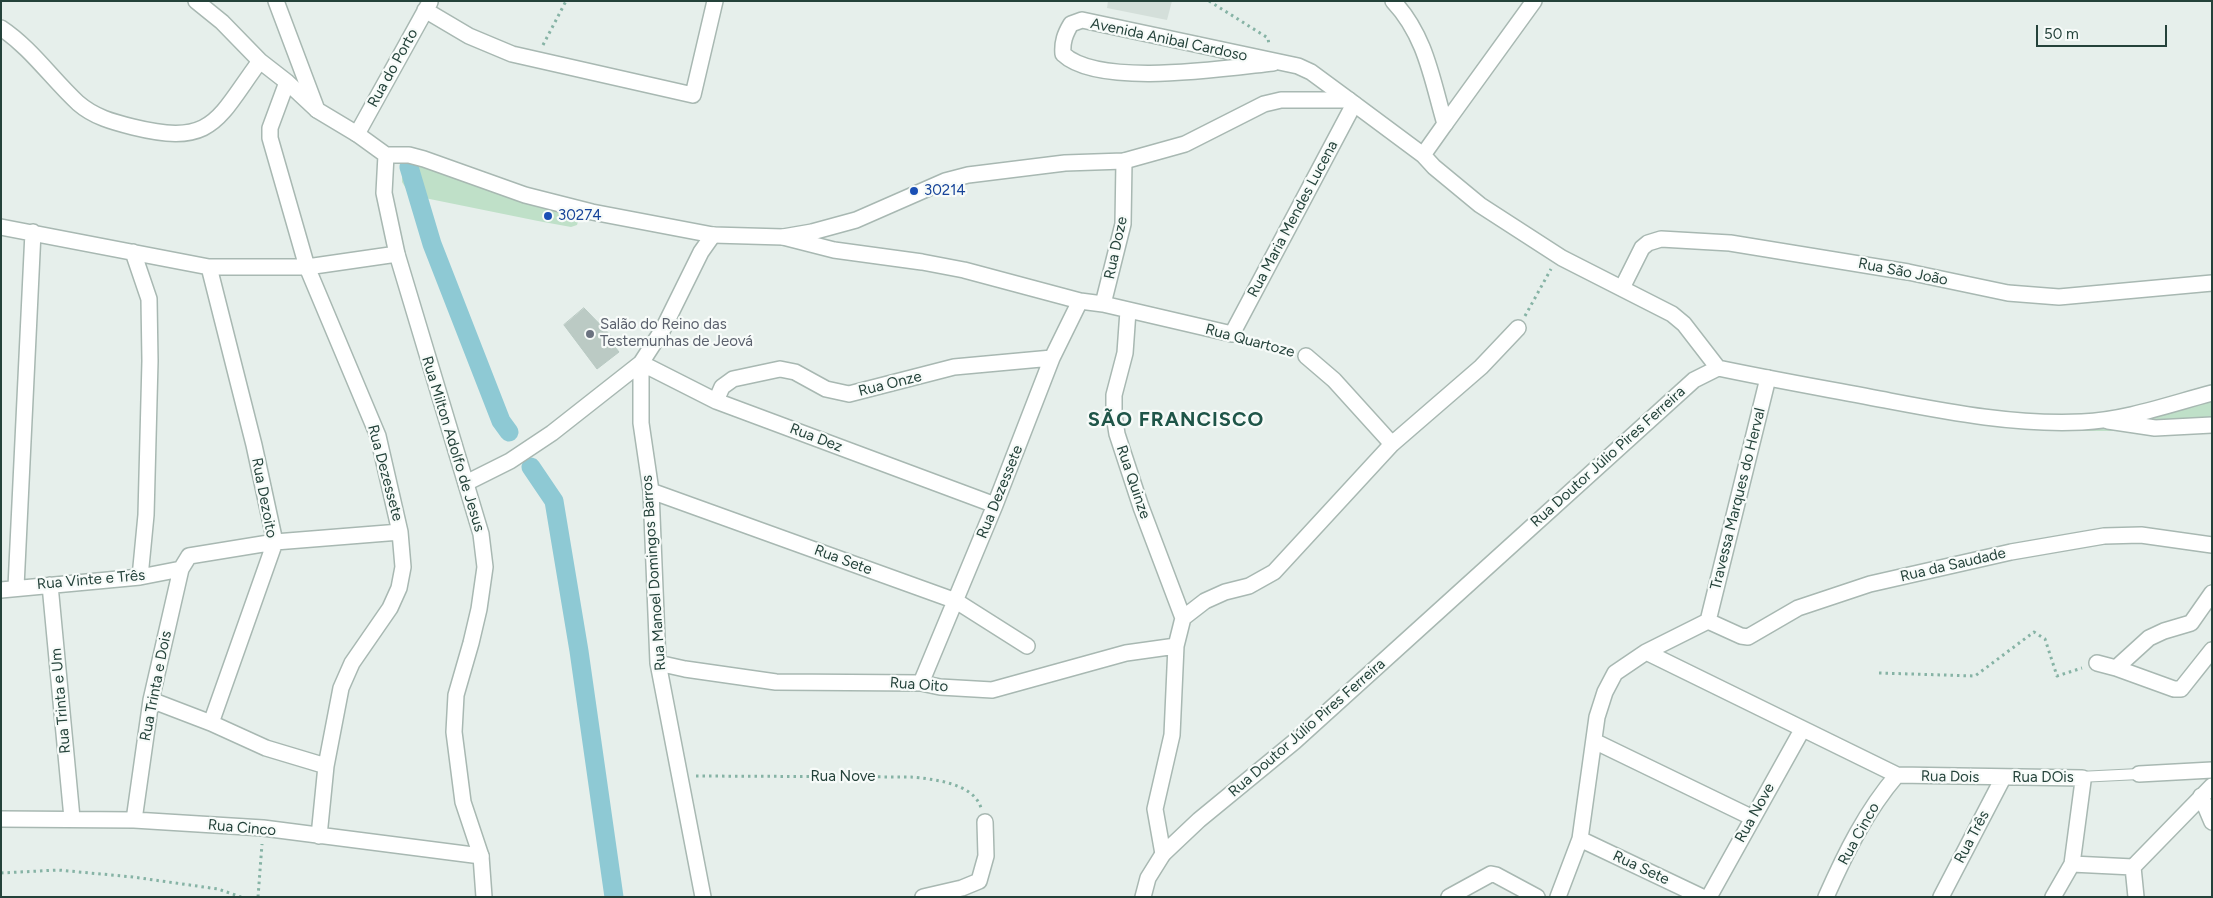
<!DOCTYPE html>
<meta charset="utf-8">
<style>
body{margin:0}
#map{position:relative;width:2213px;height:898px;overflow:hidden;background:#e6efeb;font-family:Figtree,sans-serif}
canvas{display:block}
.frame{position:absolute;inset:0;border:2px solid #24423a;pointer-events:none}
.scale{position:absolute;left:2036px;top:25px;width:131px;height:22px;box-sizing:border-box;border:2px solid #24423a;border-top:0;padding-left:6px;font-size:15px;line-height:18px;white-space:nowrap;color:#24423a;-webkit-text-stroke:4px #f7fbf9;paint-order:stroke}
</style>
<div id="map">
<canvas width="2213" height="898"></canvas>
<div class="frame"></div>
<div class="scale">50 m</div>
</div>
<script>
const ctx = document.querySelector('canvas').getContext('2d');
ctx.lineJoin = 'round';
function fill(path, color) {
  ctx.fillStyle = color;
  ctx.fill(path, 'evenodd');
}
function strokePath(path, color, width, dash) {
  ctx.strokeStyle = color;
  ctx.lineWidth = width;
  ctx.lineCap = dash ? 'butt' : 'round';
  ctx.setLineDash(dash || []);
  ctx.stroke(path);
}
function write(font, color, halo, rows, align = 'center') {
  ctx.font = font + ' Figtree,sans-serif';
  ctx.lineWidth = 4.5;
  ctx.setLineDash([]);
  ctx.textBaseline = 'middle';
  ctx.strokeStyle = halo;
  ctx.fillStyle = color;
  for (const [text, x, y, turn = 0] of rows) {
    ctx.save();
    ctx.translate(x, y);
    ctx.rotate((+turn || 0) * Math.PI / 180);
    ctx.textAlign = isNaN(turn) ? turn : align;
    if (halo) ctx.strokeText(text, 0, 0);
    ctx.fillText(text, 0, 0);
    ctx.restore();
  }
}
fill(new Path2D(`
 M1108,1H1172L1167,20L1107,8Z`), '#d4dfda');
fill(new Path2D(`
 M411,163L574,213L579,218L577,225L571,227L538,221L410,195L402,182V172Z
 M2212,398V431H2074L2079,420Z`), '#bfe0c8');
strokePath(new Path2D(`
 M409,167L432,244L501,421L509,432
 M531,467L554,501L579,651L614,897`), '#8ec9d4', 19);
const building = new Path2D(`
 M584,308L618,343L615,347L619,352L597,369L564,325Z`);
fill(building, '#bbcac4');
strokePath(building, '#b8c9c2', 1);
const service = new Path2D(`
 M2079,777L2139,774`);
const minor = new Path2D(`
 M196,1L222,22L260,61L287,82L317,110
 M425,10L469,36L512,54L693,95L715,1
 M1,28C31,48 52,79 78,103C94,117 113,122 133,127C214,147 217,119 260,61
 M1273,63C1226,68 1099,88 1063,54C1062,42 1065,34 1071,24L1082,20L1298,66L1311,72L1349,100
 M287,82L270,128V138L307,267L378,436L400,532L403,567L399,588L390,608L352,663L341,688L326,766L319,836
 M1445,124L1534,1
 M357,134L430,2
 M1,227L209,267H307L397,254
 M783,237L834,250L922,262L964,270L1080,301L1103,304L1232,334L1354,104
 M133,252L149,299L150,361L146,515L140,577
 M209,267L254,445L275,542L211,723
 M1622,288L1642,248L1648,243L1661,239L1730,243L1908,272L2008,293L2059,297L2212,283
 M1103,304L1123,224L1124,161
 M1128,311L1125,353L1114,395V415L1117,434L1141,507L1183,618
 M1306,356L1334,380L1392,444
 M716,401L722,387L733,379L780,369L795,372L826,389L849,394L954,367L1052,358
 M2108,421L2155,428L2212,425
 M466,483L510,461L552,433L641,363L716,401L995,505
 M651,491L956,601L1027,646
 M50,585L72,818
 M16,587L33,232
 M1,590L140,577L181,569
 M1708,621L1741,636L1748,637L1798,608L1870,584L2011,552L2104,536L2141,535L2212,545
 M1708,621L1768,378
 M1646,652L1897,775L2082,778L2083,781L2072,864L2053,897
 M658,663L685,669L776,682L921,683L940,687L992,690L1126,653L1176,646
 M2097,663L2116,668L2149,638L2164,631L2191,623L2212,593
 M2116,668L2174,689H2181L2212,650
 M921,683L995,505L1052,358L1080,301
 M151,700L211,723L266,748L326,766
 M1594,741L1753,818
 M2139,774L2212,770
 M2201,796L2212,822
 M1,819L134,820L263,828L481,856
 M134,820L151,700L181,569L189,556L275,542L400,532
 M1580,839L1702,897
 M1163,854L1155,809L1172,735L1176,646L1183,618L1205,601L1225,592L1249,586L1274,572L1392,444L1481,367L1518,328
 M2072,864L2133,867L2212,786
 M2133,867L2136,897
 M703,897L658,663L651,491L641,423V363L663,329L701,252L713,235
 M923,897L962,888L979,881L986,856L985,822
 M1449,897L1491,874L1496,875L1537,897
 M1558,897L1580,839L1597,717L1605,692L1615,673L1646,652L1708,621
 M1709,897L1802,730
 M1826,897C1845,854 1866,811 1897,775
 M1941,897L2003,778`);
const tertiary = new Path2D(`
 M276,1L317,110L357,134L386,155
 M1393,1C1426,36 1432,80 1445,124L1423,155
 M484,897L481,856L463,802L454,732L456,695L471,643L479,609L485,567L481,534L397,254L384,193L386,155H409L424,159L525,195L592,212L713,235L783,237L812,232L856,220L945,181L968,175L1065,163L1124,161L1185,144L1264,104L1281,100H1349L1423,155L1434,167L1480,205L1562,258L1672,314L1684,324L1718,368
 M1143,897L1148,878L1163,854L1199,820L1294,742L1694,380L1718,368C1775,380 1833,390 1890,401C1953,413 2017,425 2082,422C2126,420 2170,404 2212,393`);
strokePath(service, '#a8b8b2', 12);
strokePath(minor, '#a8b8b2', 18);
strokePath(tertiary, '#a8b8b2', 18);
strokePath(new Path2D(`
 M1209,1L1268,38L1269,45
 M543,45L566,1
 M1525,316L1551,269
 M1247,339L1291,351
 M1879,673L1975,676L2034,632L2045,639L2057,676L2082,668
 M696,776L911,777C932,779 974,783 981,808
 M1,873L58,870L133,877L218,889L241,897
 M258,897L262,844`), '#86b3a5', 3, [2.5, 4]);
strokePath(service, '#fff', 10);
strokePath(minor, '#fff', 15);
strokePath(tertiary, '#fff', 15);
for (const [x, y, r, color] of [
 [914,191,5,"#1a4fb4"],
 [548,216,5,"#1a4fb4"],
 [590,334,5,"#6b7280"]
]) {
  const dot = new Path2D();
  dot.arc(x, y, r, 0, 2 * Math.PI);
  ctx.fillStyle = color;
  ctx.fill(dot);
  strokePath(dot, '#f7fbf9', 2);
}
write('15px', '#24423a', '#f7fbf9', [
 ["Avenida Anibal Cardoso",1169,40,12],
 ["Rua do Porto",393,68,-61],
 ["Rua Maria Mendes Lucena",1293,219,-62],
 ["Rua Doze",1116,248,-78],
 ["Rua São João",1903,272,11],
 ["Rua Quartoze",1250,341,15],
 ["Rua Onze",890,384,-14],
 ["Rua Dez",816,438,21],
 ["Rua Milton Adolfo de Jesus",453,444,73],
 ["Rua Doutor Júlio Pires Ferreira",1608,457,-42],
 ["Rua Dezessete",385,473,75],
 ["Rua Quinze",1133,482,71],
 ["Rua Dezessete",1000,492,-68],
 ["Rua Dezoito",264,498,79],
 ["Travessa Marques do Herval",1738,499,-76],
 ["Rua Sete",843,560,20],
 ["Rua da Saudade",1953,565,-13],
 ["Rua Manoel Domingos Barros",654,573,-94],
 ["Rua Vinte e Três",91,580,-5],
 ["Rua Oito",919,685,4],
 ["Rua Trinta e Dois",156,686,-79],
 ["Rua Trinta e Um",61,701,-95],
 ["Rua Doutor Júlio Pires Ferreira",1307,728,-41],
 ["Rua Nove",843,777],
 ["Rua Dois",1950,777,1],
 ["Rua DOis",2043,778],
 ["Rua Nove",1755,813,-61],
 ["Rua Cinco",242,828,5],
 ["Rua Cinco",1859,834,-61],
 ["Rua Três",1972,837,-62],
 ["Rua Sete",1641,868,25]
]);
write('15px', '#164399', '#f7fbf9', [
 ["30214",924,191],
 ["30274",558,216]
], 'left');
write('15px', '#5b616d', '#f7fbf9', [
 ["Salão do Reino das",600,325],
 ["Testemunhas de Jeová",600,342]
], 'left');
ctx.letterSpacing = '1px';
write('bold 20px', '#1f5548', '#f7fbf9', [
 ["SÃO FRANCISCO",1176,420]
]);
ctx.letterSpacing = '0px';
</script>
